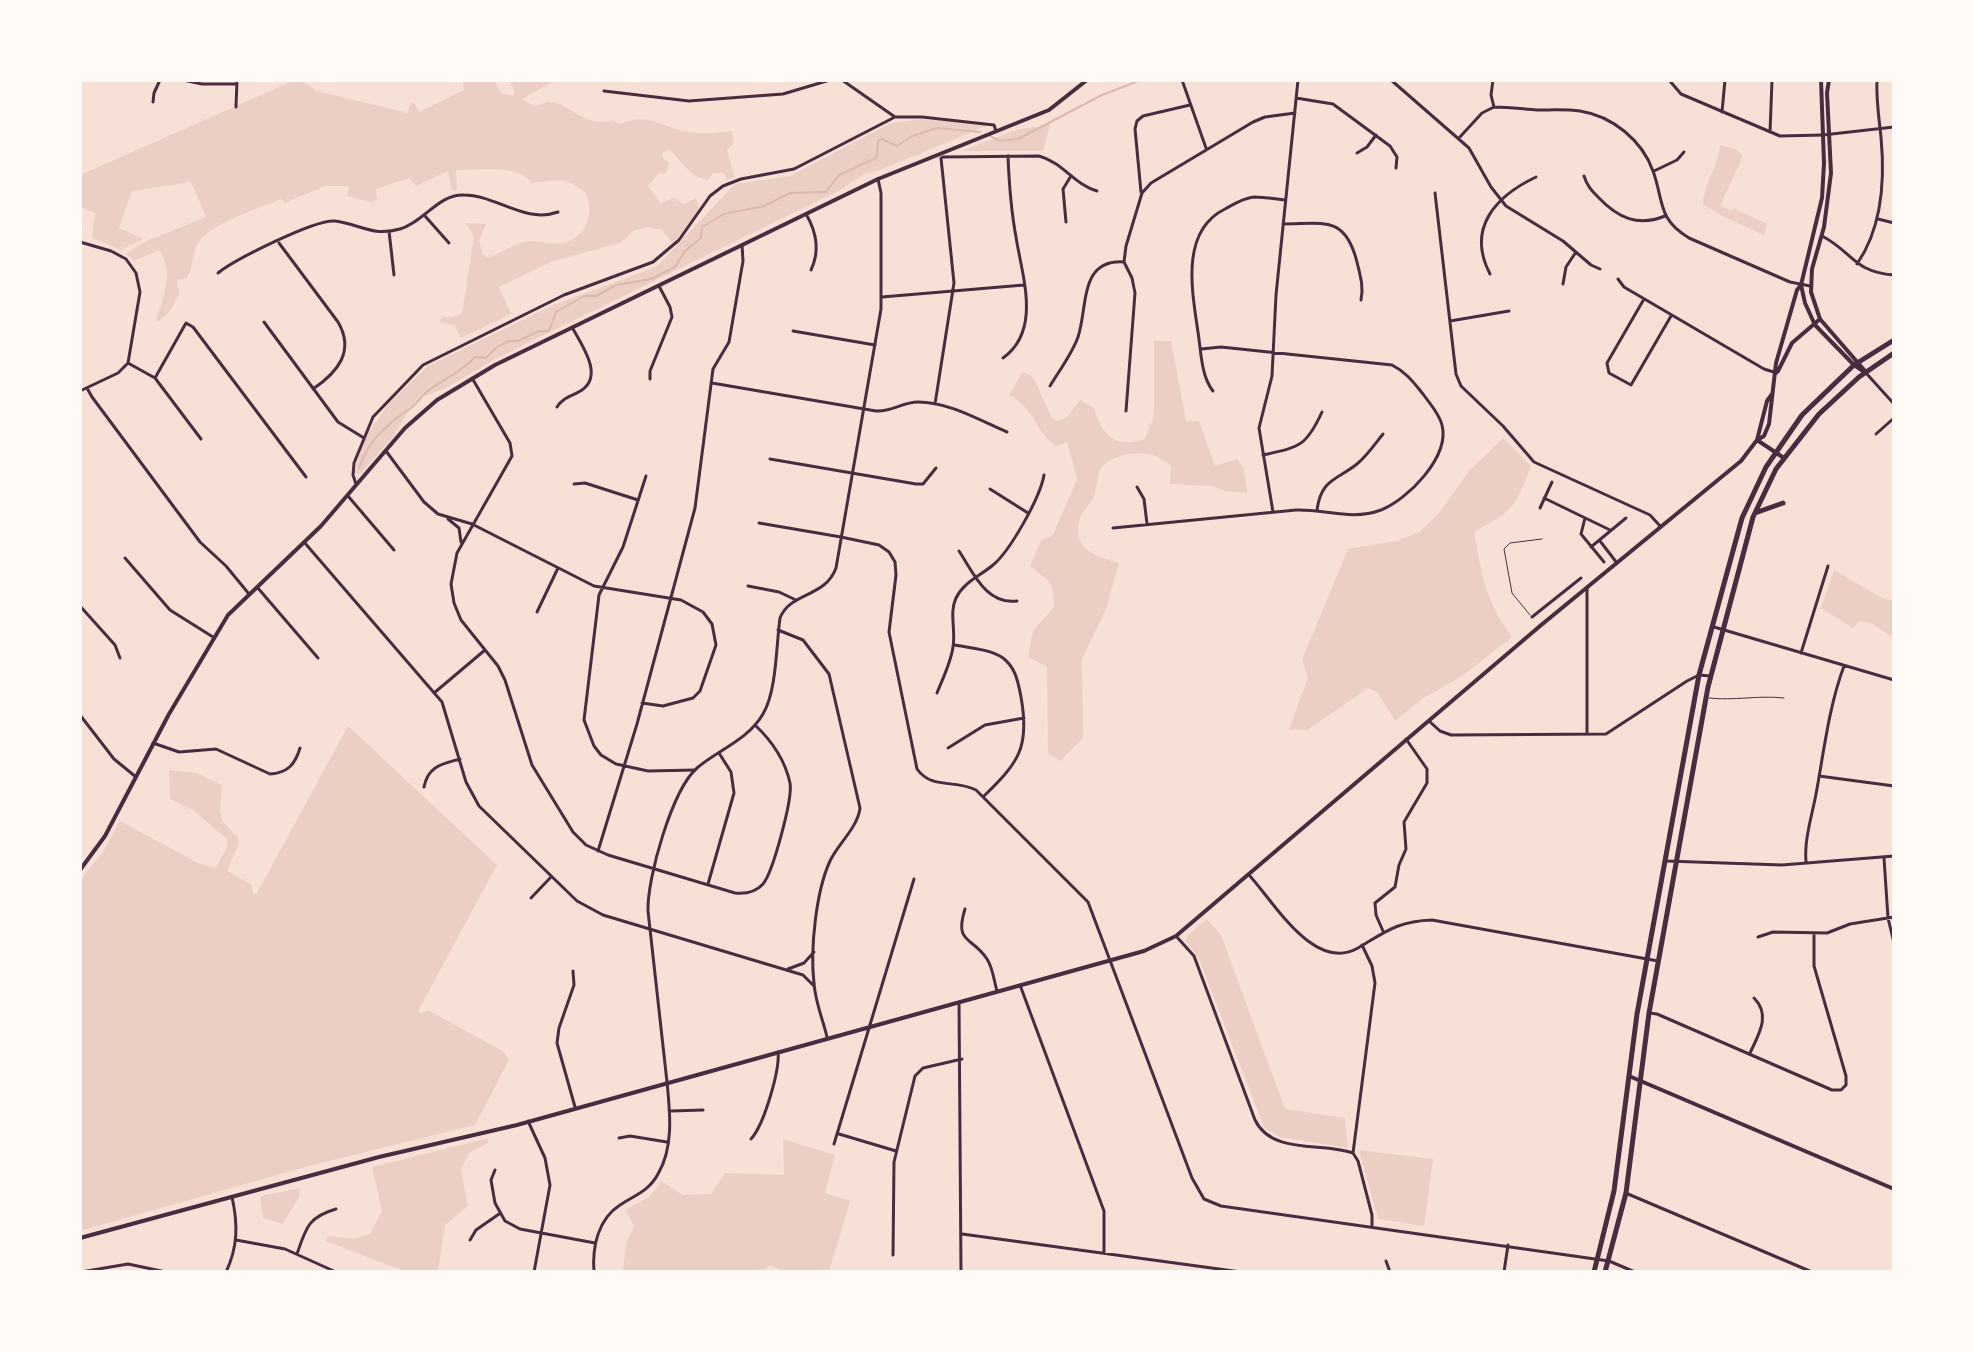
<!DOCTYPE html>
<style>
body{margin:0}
#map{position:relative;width:1974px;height:1352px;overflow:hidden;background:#f7e1d7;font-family:"Asap Condensed",sans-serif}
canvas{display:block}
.frame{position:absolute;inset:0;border:82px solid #fffaf5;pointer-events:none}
</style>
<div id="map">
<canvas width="1974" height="1352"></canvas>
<div class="frame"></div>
</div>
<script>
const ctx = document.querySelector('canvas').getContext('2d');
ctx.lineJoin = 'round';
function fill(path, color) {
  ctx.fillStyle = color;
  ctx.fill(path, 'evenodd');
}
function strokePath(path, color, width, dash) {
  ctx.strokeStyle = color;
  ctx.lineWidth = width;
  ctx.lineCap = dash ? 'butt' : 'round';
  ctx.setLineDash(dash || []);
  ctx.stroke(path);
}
fill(new Path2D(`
 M295,80H300L317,91L408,113L410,104L414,103L419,112L464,90L462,80H494L501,93L512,96L515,92L509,80H556L522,99L535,106C539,105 543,103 548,102C567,100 584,129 611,120L621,124C649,111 664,129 688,132C702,134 718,133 732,131L734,143L727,150L735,177L727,180L724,173H713L708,180C691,177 682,162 670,150L663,152L662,157L669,163L666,173L658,174L648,186L661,203L674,198L684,204L696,198L699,209L692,223L672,243L662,230L648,227L635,230L620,243L553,261L499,287L511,314L461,338L455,326L439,321L442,317H453L462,313L474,237L466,223L486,224L479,240L483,254L489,258C501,252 512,245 525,242C535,239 546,244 557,244C584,242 597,214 585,192C561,175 557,181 532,183C517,164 479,170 456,170L457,190L452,191L448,171L416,186L409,178L376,189L377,200L370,202L347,196L349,187L347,186H325L285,203L281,199C261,208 208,224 198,243C193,252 193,267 187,278L177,280L179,294L170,311L159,321L156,320C163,298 175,272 159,250L134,261L126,253L147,241L206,217L191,182L132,191L119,228L143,239L121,250L92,238L95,213L80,207V175Z
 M920,119L989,125L883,169L863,175L840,190L499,357L444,389L424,396L409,410L393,437L360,474L354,473L362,445L369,432L390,402L428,366L553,305L656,267L735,184L790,176L889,124Z
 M1051,121L1043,151H961L1019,129L1038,127Z
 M1720,145L1737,150L1743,156L1720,206L1732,211L1733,208L1767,224L1764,235L1722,216L1703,204C1704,182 1719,165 1720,145Z
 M1154,341H1171L1186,421H1199L1215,466L1237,459L1244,469L1247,493L1226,491L1211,486L1170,484L1171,466C1167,463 1161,458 1155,456C1142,450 1112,454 1102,467C1096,475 1098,489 1093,498C1090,505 1082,510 1080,519C1070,548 1096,557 1119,563L1106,609L1082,659L1083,738L1060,761L1048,753L1047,667L1028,657L1033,631L1054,607C1054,579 1049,582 1030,566L1041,540L1053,535L1077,479L1067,442L1056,446C1036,434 1036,409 1009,395L1023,372L1033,377L1052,418L1059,421L1068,416L1080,400L1094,408C1102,435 1115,449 1145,439L1154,415Z
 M1503,438L1531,466C1514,509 1515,509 1474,532C1483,578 1484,598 1512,637L1461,677L1422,699L1395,721L1378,693L1368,688L1307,730L1289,729L1308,678L1302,660L1348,549L1397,541L1419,532L1439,513L1469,471Z
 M1834,570L1884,599L1894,601V638L1872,624L1860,621L1853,628L1821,608Z
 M348,726L497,865L418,1011L421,1013L428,1010L504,1052L509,1060L475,1125L309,1166L80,1231V880L103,852L120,821L198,863L216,868L227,847V839L193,810L170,799L169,770L196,773L222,785L220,812L223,822L238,838L239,843L227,871L252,885L253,893L256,895Z
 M1207,919L1221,935L1285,1109L1345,1118L1348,1148L1280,1137L1264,1127L1199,959L1186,941L1187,936Z
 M488,1138V1143L469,1153L461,1169L468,1206L445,1225L438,1272H407L325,1241L329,1236L353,1239L370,1234L382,1211L372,1167Z
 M783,1139L835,1155L825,1193L850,1201L829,1272H785L770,1265L761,1272H623L626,1244L634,1226L625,1210L649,1197L662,1181L683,1195L711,1194L725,1173L784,1175Z
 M1359,1150L1433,1159L1424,1226L1378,1219Z
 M300,1188L299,1197L283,1224L263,1218L260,1196Z`), '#ebcfc5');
strokePath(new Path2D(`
 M990,136L1000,141L1018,139L1102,95L1141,80
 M359,468C367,442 389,422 411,408C418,403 422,395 429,390C445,379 462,371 475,357L486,358L497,347L509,341H518L539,331H549L556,312L584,296H596L616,285L651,279L675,267L685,251L701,238L702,227L724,214L764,206L790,193L826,192L839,175L874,159L877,156L878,141L882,139L897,146L912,136L937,128L980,132`), '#dcb8b0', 2);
strokePath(new Path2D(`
 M1530,615L1512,593L1504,549L1510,543L1542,539
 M1709,698C1734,701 1758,695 1784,698`), '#4a2c40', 1);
strokePath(new Path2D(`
 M183,80L202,84H237
 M842,80L895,117
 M1182,80L1206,148
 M1391,80L1469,148L1491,187L1506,206L1563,241L1591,265L1600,269
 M1493,80L1491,95L1494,107
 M1669,80L1681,94L1780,136L1823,135
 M604,91L689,101L783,94L830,80
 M1296,98L1333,104L1390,146L1397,157L1396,168
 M153,102L154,93L160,80
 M236,107L237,80
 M1722,112L1725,80
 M1770,132L1772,80
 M1459,138L1482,113L1494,107C1508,107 1523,109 1537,110C1551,110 1566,109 1580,111C1612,116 1642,140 1653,171C1664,201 1657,219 1689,238L1790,282L1810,286
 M1357,153L1367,147L1376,135
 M943,157L1039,156C1062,162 1075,185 1097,191
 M1654,171L1677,160L1684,152
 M1584,176C1587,186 1592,191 1599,198C1618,218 1638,227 1665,216
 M1141,192L1135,129L1137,121L1143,116L1190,105
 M1435,193L1456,374L1461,386L1503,426L1534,462L1650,515L1661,527
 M806,214C816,231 820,251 811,270
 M425,216L449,243
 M1878,219L1894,223
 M1066,222L1063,189L1071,176
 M1283,224C1324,224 1345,215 1357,262C1360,275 1364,287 1361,300
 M389,231L394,275
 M1822,236C1853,252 1853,272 1894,275
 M80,242L111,251L126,259L136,273L140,292L128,363L118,373L80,391
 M279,243L338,322C355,351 338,372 313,389
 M1857,264C1882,228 1885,179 1881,137C1879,118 1876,99 1877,80
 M218,273C234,260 315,219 335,221C360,224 372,237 400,229C424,222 438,194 464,195C496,195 525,224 558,212
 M1490,274C1466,228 1496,196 1536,177
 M1618,279L1624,287L1764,369L1777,373
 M1563,284L1566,267L1576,252
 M882,297L1024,285
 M1644,299L1607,363L1609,373L1631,385L1671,316
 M1450,321L1509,311
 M264,322L338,422L364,438
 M793,331L875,345
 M1003,358C1042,330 1022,276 1016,237C1011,210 1009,182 1008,156
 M128,363L155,378L201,439
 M1866,373L1894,404
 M155,378L186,323L193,327L306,477
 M472,378L510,443L512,456L457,553L451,584L454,603L461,620L498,666L505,680L532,765L573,832L586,845L608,855L735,893C746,894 756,892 763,884C773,872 793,798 790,783C785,760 772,741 755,725
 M650,379V371L672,317L670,307L659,286
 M712,383L876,411C891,412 903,402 918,402C949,402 979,420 1007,432
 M1050,386C1059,371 1072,354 1078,337C1088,307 1079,259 1124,262
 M87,388L92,397L200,542L226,566L249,594
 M1213,391C1201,376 1201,351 1198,332C1192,291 1180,231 1225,209C1234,204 1243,198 1254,197C1264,197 1275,199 1285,200
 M935,404L954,283L941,158
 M557,407C563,397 573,396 582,390C604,375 581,344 572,327
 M1126,411L1135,293L1132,278L1124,262L1126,246L1142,193L1151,183L1253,122L1265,117L1295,113
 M1876,434L1894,418
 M386,451L424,502L438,514L472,524L594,586L681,600L703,612L712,624L716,645L700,691L693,698L663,706L642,703
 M1263,455C1299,447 1306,447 1322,412
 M770,459L916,484H923L936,468
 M646,476L623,547L599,595L584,720L594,746L601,755L616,764L648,771L695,770
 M356,484L353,475L354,463L373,417L423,365L564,295L653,262L679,240L710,196L723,186L741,179L794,169L895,117H922L994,125L996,131
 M574,484L585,483L638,500
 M1137,487L1144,499L1147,524
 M990,489L1028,513
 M348,496L394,550
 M1544,498L1610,530
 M1540,508L1552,482
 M1317,510C1321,479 1337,480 1357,464C1367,456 1375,444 1383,434
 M1273,512L1259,428L1272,376L1276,295L1298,80
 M1585,518L1581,534L1604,562
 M448,519L459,528L461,542
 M759,523L841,537
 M1113,528L1296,510C1325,509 1352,521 1381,510C1408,499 1450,457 1442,425C1439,413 1430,404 1423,394C1414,383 1406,372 1392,365L1221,347L1201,349
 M1600,541L1617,563
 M304,542L442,702L466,782L479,806L577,901L603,915L803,975L814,986
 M1591,547L1626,518
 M959,551C973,572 986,605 1017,601
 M125,558L170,610L213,637
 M748,586L779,592L796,600
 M257,587L318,658
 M1587,588V734
 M80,606L115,645L120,658
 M537,612L558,568
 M1532,617L1581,578
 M1714,627L1894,680
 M778,630L803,640L829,674L860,808C858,827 838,844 830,861C816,891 810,950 814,983C815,1001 823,1020 827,1037
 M955,645C970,648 990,649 1003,658C1016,668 1018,682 1021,697C1030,747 1019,762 984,796
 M1801,653L1828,566
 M434,693L485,650
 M937,693C943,678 951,662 953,647C956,630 949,613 956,598C964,582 980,576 993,565C1010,551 1040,498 1044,475
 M80,715L114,759L136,777
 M1429,721L1440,731L1451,735L1606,734L1687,681L1699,675L1710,676
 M153,743L179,752L216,749L270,774C287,773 295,765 300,748
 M948,748L985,725L1024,718
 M1819,776L1894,786
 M424,787C428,766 442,764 460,759
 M598,851L637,724L695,508L713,369L729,342L743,261L742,245
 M1884,858L1888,918L1894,943
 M1666,861L1782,865L1894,856
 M1806,862C1804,839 1812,816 1816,794C1824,751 1829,706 1844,666
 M708,884L734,793L731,772L719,753
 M531,898L551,877
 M965,909C954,944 972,936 987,959C993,968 994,981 997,991
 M1383,931L1376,915L1375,903L1395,887L1399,865L1406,849L1404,822L1427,783V769L1406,739
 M1176,936L1194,956L1255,1120C1272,1155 1322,1142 1353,1153
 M1758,937L1773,932L1827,933L1850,924L1894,917
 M788,969L804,963L814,952
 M573,971L574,985L559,1028L557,1043L575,1107
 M1020,985L1104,1211V1253
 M1649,1013L1657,1014L1832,1090H1841L1846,1085V1076L1814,966V933
 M1750,1053C1759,1034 1771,1015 1754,998
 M671,1111L703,1110
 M528,1121L545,1158L550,1185L534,1272
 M839,1134L896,1151
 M619,1138L630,1136L667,1142
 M751,1139C764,1125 780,1070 778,1052
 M834,1144L914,879
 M1353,1153L1375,983L1372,966L1362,945
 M1353,1153L1358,1161L1372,1215V1226
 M495,1170L491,1180L495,1203L505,1221L520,1229L595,1243
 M1628,1194L1812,1272
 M962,1234L1241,1272
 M236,1240L285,1249L336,1272
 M470,1240L476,1230L499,1214
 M297,1254C306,1228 308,1217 336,1209
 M893,1255L894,1162L915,1076L923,1068L962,1059
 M1386,1261L1390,1272
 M1609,1261L1635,1272
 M81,1272L128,1264L166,1272
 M226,1272C238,1247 238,1224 232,1197
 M594,1272C592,1247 598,1219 620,1205C635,1195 649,1191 658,1174C674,1147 670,1112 667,1082
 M1504,1272L1508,1245
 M1833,1272H1855`), '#4a2c40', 3);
strokePath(new Path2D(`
 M1823,135L1894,127
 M841,537L879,545L889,552L895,562L896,575L889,632L917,769C932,790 955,779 976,790L1088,902L1192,1178L1204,1199L1221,1206L1609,1261
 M1249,875C1274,902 1314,973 1358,948C1385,932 1398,921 1432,920L1658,961
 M959,1002L961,1272
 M667,1082L648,911C647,878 672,790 697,768C718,750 748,740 763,714C777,690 776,646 780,618C790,592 825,598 836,568L881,309V193L878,179`), '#4a2c40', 3);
strokePath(new Path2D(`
 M1778,371L1792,343L1820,319
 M1757,440L1767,401L1772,394
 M1757,440L1784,458
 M1629,1076L1894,1189
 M80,1238L379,1157L517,1125L1144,951L1176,936L1540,626L1741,461L1757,440L1764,436L1769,424L1776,363L1797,290L1801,285`), '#4a2c40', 4);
strokePath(new Path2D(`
 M1821,80L1824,163L1822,198L1801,285L1805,303L1815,325L1854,365L1866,373
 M1829,80L1827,93L1831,173L1824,227L1812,269L1811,292L1820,319L1865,371
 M80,870L105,836L169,714L228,615L321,526L405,428L437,400L495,365L878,179L1049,110L1087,80`), '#4a2c40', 4);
strokePath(new Path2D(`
 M1755,513L1783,503
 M1594,1272L1614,1191L1637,1014L1699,675L1742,518L1766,467L1802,415L1854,365L1894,340
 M1605,1272L1626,1193L1649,1013L1708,687L1753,517L1776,469L1819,414L1859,377L1894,353`), '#4a2c40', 5);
</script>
